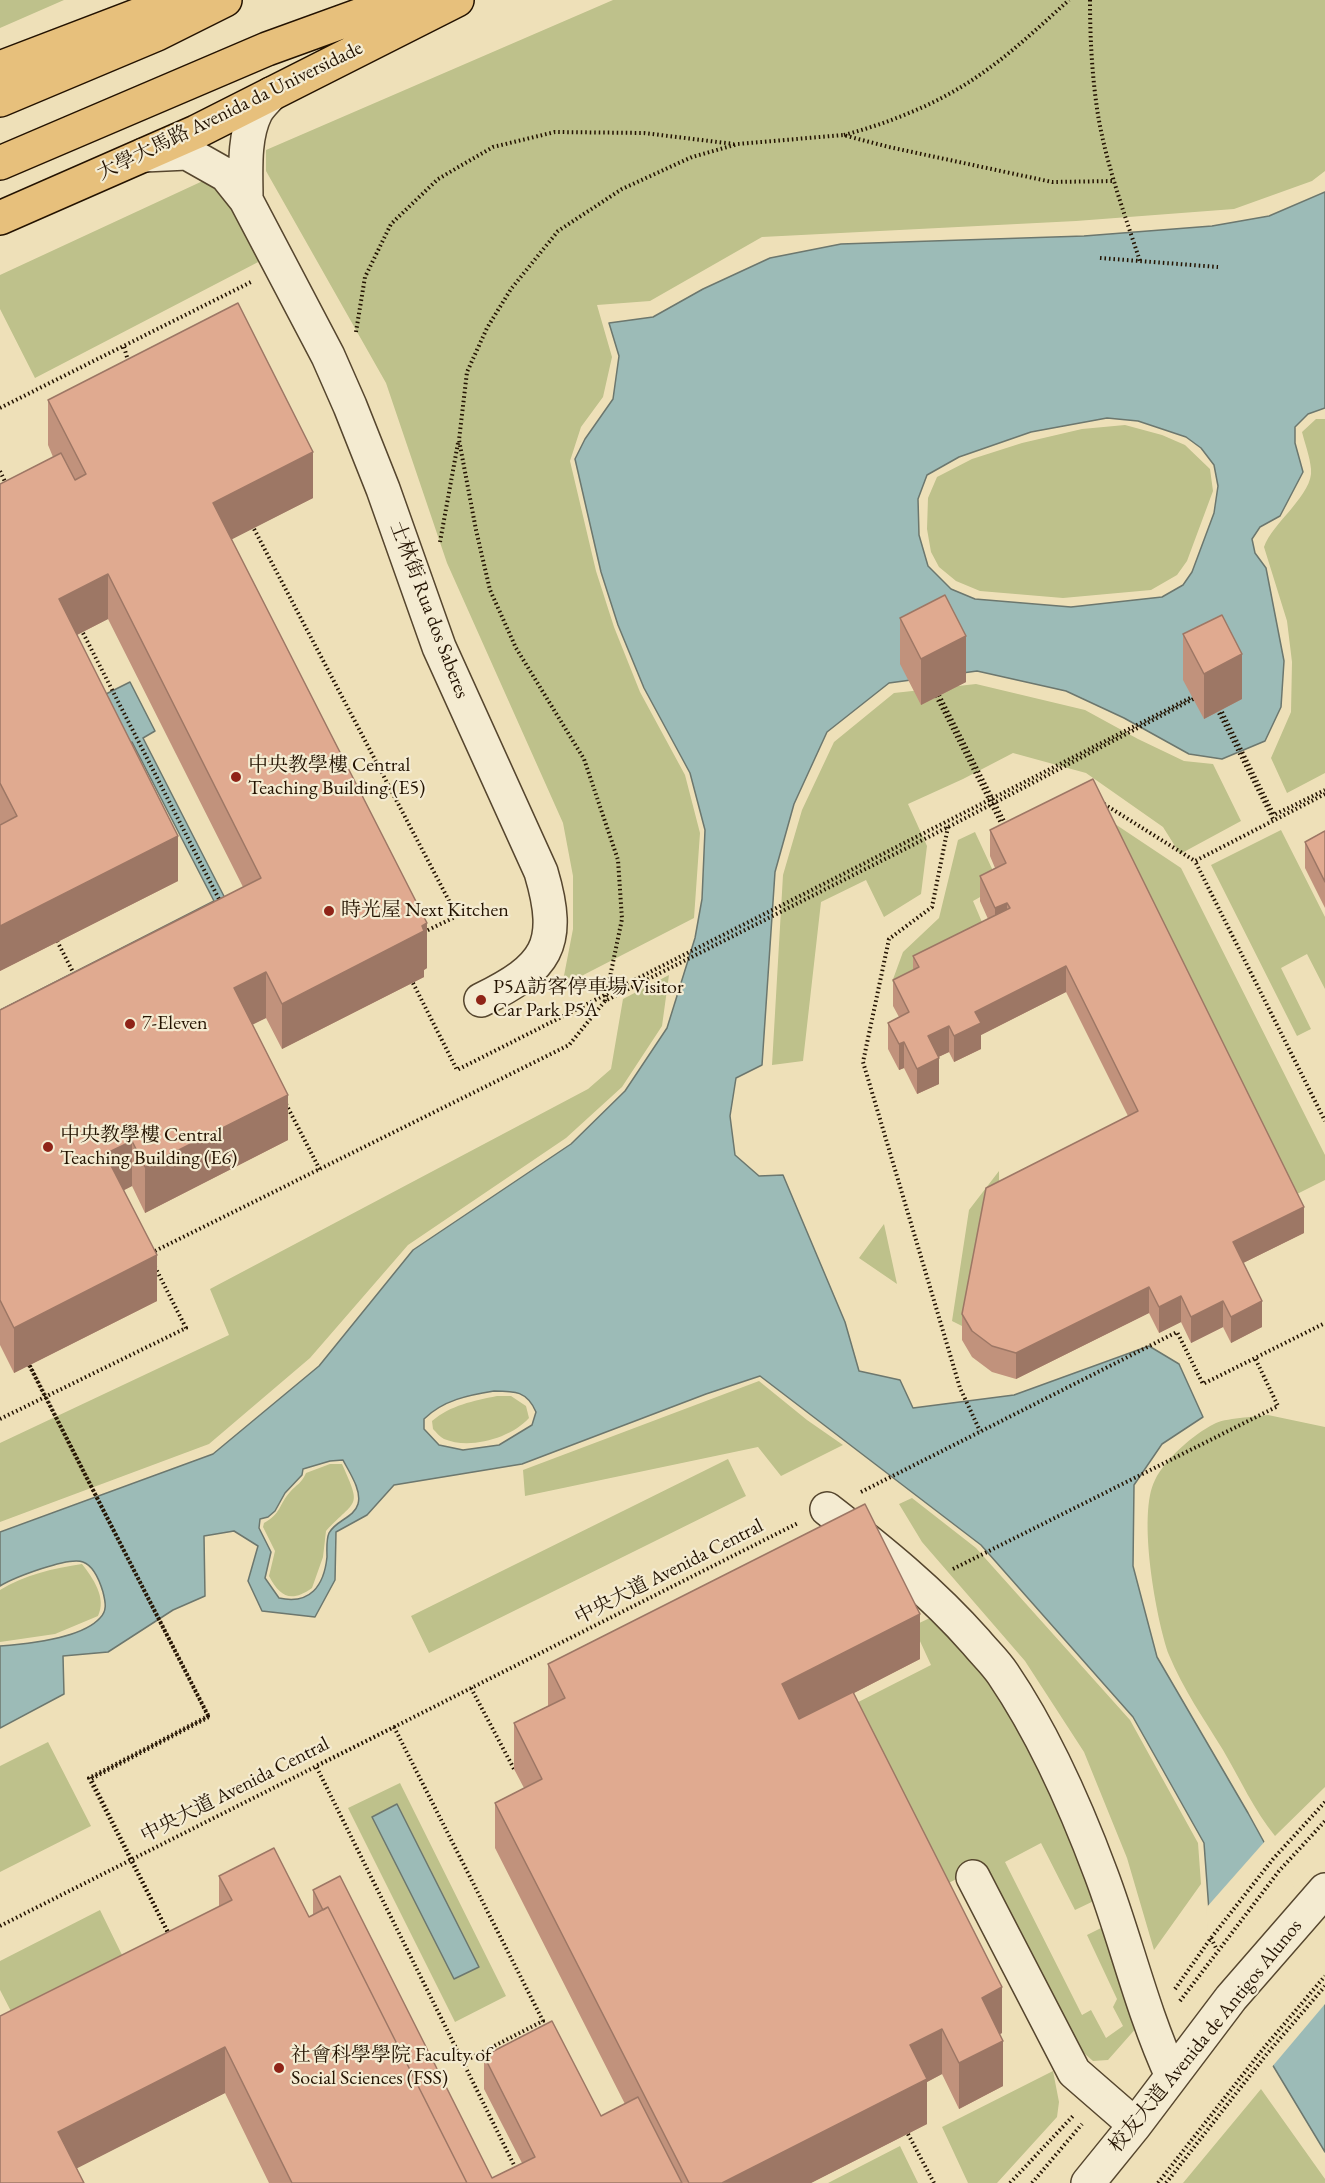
<!DOCTYPE html>
<meta charset="utf-8">
<style>
body{margin:0}
canvas{display:block;background:#eee0b8}
</style>
<canvas width="1325" height="2183"></canvas>
<script>
const ctx = document.querySelector('canvas').getContext('2d');
ctx.lineJoin = 'round';
function fill(path, color) {
  ctx.fillStyle = color;
  ctx.fill(path, 'evenodd');
}
function strokePath(path, color, width, dash) {
  ctx.strokeStyle = color;
  ctx.lineWidth = width;
  ctx.lineCap = dash ? 'butt' : 'round';
  ctx.setLineDash(dash || []);
  ctx.stroke(path);
}
function write(font, color, halo, rows, align = 'center') {
  ctx.font = font + ' "EB Garamond","Noto Serif SC",serif';
  ctx.lineWidth = 4.5;
  ctx.setLineDash([]);
  ctx.textBaseline = 'middle';
  ctx.strokeStyle = halo;
  ctx.fillStyle = color;
  for (const [text, x, y, turn = 0] of rows) {
    ctx.save();
    ctx.translate(x, y);
    ctx.rotate((+turn || 0) * Math.PI / 180);
    ctx.textAlign = isNaN(turn) ? turn : align;
    if (halo) ctx.strokeText(text, 0, 0);
    ctx.fillText(text, 0, 0);
    ctx.restore();
  }
}
fill(new Path2D(`
 M0,0H64L0,28Z
 M613,0H1325V171L1312,181L1234,209L1076,221L762,237L650,301L597,305L612,357L603,397L581,427L570,461L596,571L614,627L640,692L685,775L700,833L694,918L562,986L573,929V876L563,823L447,563L386,383L266,171V150Z
 M220,173L264,259L35,378L0,309V275Z
 M1316,419H1325V773L1287,793L1271,758L1291,712L1292,662L1287,621L1264,547C1272,523 1314,494 1311,469C1310,457 1305,444 1302,432Z
 M1125,425L1162,435L1185,445L1210,469L1213,491L1187,561L1177,575L1151,590L1063,598L980,591L956,581L939,567L931,552L927,529L928,498L937,477L972,459L1022,443L1082,429Z
 M976,684L1085,710L1138,739L1184,761L1213,764L1241,821L1180,854L1163,827L1086,773L1013,753L963,779L908,804L927,846L921,894L884,917L866,880L821,902L803,1061L772,1065L783,875L802,810L834,742L894,693Z
 M1106,818L1181,868L1325,1155V1180L1295,1195Z
 M1281,830L1325,917V989L1307,954L1281,968L1311,1029L1297,1036L1211,865Z
 M975,832L1000,886L973,901L987,934L892,982L903,952L939,918L958,840Z
 M669,975L662,1026L622,1087L566,1138L408,1245L310,1358L209,1444L0,1522V1443L229,1335L210,1289L588,1089L611,1069L623,999Z
 M999,1171V1204L982,1213L962,1326L952,1321L969,1210Z
 M884,1224L897,1284L859,1258Z
 M759,1381L807,1420L843,1445L781,1476L758,1447L525,1496L523,1470Z
 M497,1396H511L526,1406L529,1418C511,1438 470,1450 444,1439C440,1437 436,1432 433,1429L432,1421C451,1405 473,1401 497,1396Z
 M1268,1415L1325,1427V1787L1275,1836C1254,1810 1240,1779 1223,1750C1204,1719 1183,1689 1169,1655C1156,1619 1137,1514 1155,1480C1165,1459 1194,1434 1214,1424C1224,1418 1255,1417 1268,1415Z
 M728,1459L746,1496L429,1653L411,1616Z
 M330,1464H342C362,1509 357,1498 326,1531L323,1557L312,1588C291,1603 280,1597 269,1576L275,1551L263,1527L264,1523C281,1514 279,1504 290,1492C297,1484 301,1484 306,1473Z
 M912,1498L976,1548L1130,1720L1198,1843L1201,1884L1154,1950L1127,1858L1084,1752L1025,1661L922,1542L899,1504Z
 M82,1564C93,1578 107,1598 98,1616L55,1634L0,1642V1590C24,1575 54,1568 82,1564Z
 M934,1616L992,1681L1026,1728L1100,1898L1075,1910L1041,1843L1005,1862L1082,2015L1091,2010L1106,2038L1123,2026L1113,2007L1117,1999L1087,1935L1109,1924L1138,2026L1108,2060L1093,2061L1077,2047L982,1867L942,1886L823,1720L931,1665L913,1626Z
 M48,1742L91,1826L0,1872V1766Z
 M400,1783L506,1996L455,2022L348,1808Z
 M100,1910L125,1961L14,2017L0,1990V1961Z
 M1053,2071L1059,2102L1057,2117L997,2183H968L942,2127Z
 M1261,2089L1325,2179V2183H1183Z
 M900,2146L918,2183H828Z`), '#bec18b');
const water = new Path2D(`
 M1325,192V408L1308,414L1295,427V443L1303,472L1280,516L1260,527L1252,539L1255,553L1266,568L1284,661L1281,707L1265,741L1222,759L1189,754L1124,718L1066,691L977,671L889,683L827,732L794,804L775,872L762,1065L736,1078L730,1116L735,1155L759,1176L783,1175L845,1322L859,1371L900,1380L913,1408L1014,1395L1149,1346L1179,1364L1203,1417L1162,1444L1134,1485L1133,1566L1157,1657L1248,1813L1325,1953V2152L1263,2049L1211,1938L1204,1843L1133,1717L981,1545L760,1376L706,1394L522,1464L394,1485L367,1515L336,1532L335,1580L315,1617L262,1611L248,1581L258,1546L234,1531L204,1536L205,1596L173,1610L108,1652L63,1656L64,1694L0,1728V1646C27,1644 82,1638 100,1618C108,1610 105,1601 103,1592C100,1582 94,1566 83,1562C69,1556 13,1578 0,1586V1532L213,1454L319,1366L413,1250L571,1144L625,1091L667,1028L695,938L702,899L705,830L690,773L644,688L618,625L601,572L575,459L585,439L613,399L619,356L609,323L653,317L703,289L770,258L841,244L1084,236L1212,226L1269,216ZM1107,418L1138,421L1186,437L1201,448L1214,465L1218,486L1214,513L1192,572L1183,585L1162,597L1071,607L975,599L951,589L928,566L919,535L918,499L927,475L959,457L1031,432ZM494,1391C515,1391 527,1391 536,1412L532,1425L499,1445L463,1450L439,1445L424,1429V1419C443,1400 469,1395 494,1391ZM343,1460C349,1472 362,1490 358,1504C354,1518 336,1520 329,1533C326,1540 327,1550 327,1557C324,1586 310,1605 279,1598L265,1578L271,1552L259,1528L260,1519L268,1517L275,1511L285,1493L302,1475L303,1469L330,1461Z
 M130,682L155,731L143,738L230,908L0,1010L214,901L132,742L121,747L96,699Z
 M397,1804L479,1967L454,1979L372,1817Z`);
fill(water, '#9cbbb7');
strokePath(water, '#6c776e', 1.5);
fill(new Path2D(`
 M1266,1840L1310,1913L1325,1946V2004L1271,2068L1235,2003L1208,1939L1206,1908Z`), '#eee0b8');
const minor = new Path2D(`
 M144,155L187,153L226,175L246,200L328,356L350,406L383,489L439,647L541,872C563,946 546,968 481,1000
 M246,200C246,172 243,138 256,112C260,105 266,100 271,94
 M827,1509C880,1550 932,1592 976,1642C985,1653 995,1662 1003,1674C1043,1733 1076,1807 1101,1874C1126,1940 1142,2011 1172,2076
 M973,1877L1074,2072L1135,2125
 M1088,2183L1135,2125L1231,1998L1325,1890`);
const major = new Path2D(`
 M0,68L178,0
 M0,100L157,34L225,0
 M0,163L267,49L380,8L415,0
 M0,218L196,132L457,0`);
strokePath(minor, '#56462e', 36);
strokePath(major, '#231200', 36);
strokePath(new Path2D(`
 M1090,0C1090,38 1092,77 1098,115C1106,163 1125,216 1140,261
 M844,135C892,122 940,103 981,74C1013,52 1041,25 1069,0
 M1100,258L1218,267
 M356,332L365,277L391,224L438,179L493,147L555,132L644,133L734,144
 M124,347L129,364
 M0,408L251,282
 M0,471L6,484
 M252,525L457,916L424,932
 M440,542L458,443
 M81,629L221,903
 M939,695L1006,825
 M1217,709L1274,821
 M1325,794L1195,861L1325,1121
 M1104,804L1195,861
 M948,827L932,907L889,939L863,1062L960,1388L980,1431
 M55,937L75,976
 M605,1001L622,919L618,860L584,759L516,648L490,590L476,530L459,440L467,372L487,328L511,289L558,231L622,189L692,157L738,144L843,135L889,147L1052,182L1115,181
 M286,1104L320,1170
 M151,1253L569,1045L605,1001L948,827L1197,697
 M27,1361L209,1717L91,1779L169,1934
 M0,1419L186,1328L155,1267
 M861,1492L1177,1332L1203,1384L1325,1323
 M953,1569L1278,1406L1255,1358
 M471,1688L514,1769
 M394,1727L543,2021L463,2062L316,1766Z
 M0,1926L798,1523
 M1211,1938L1217,1950
 M1175,1989L1211,1938L1273,1859L1325,1802
 M1180,2001L1279,1871L1325,1821
 M463,2062L516,2169
 M908,2134L934,2183
 M1010,2183L1073,2116
 M1032,2183L1082,2124
 M1158,2183L1263,2049L1325,1976
 M1166,2183L1266,2055L1325,1986`), '#231200', 4, [1.5, 3]);
strokePath(minor, '#f4ebd1', 33);
strokePath(major, '#e7c07c', 33);
strokePath(new Path2D(`
 M936,696L1004,829
 M1220,708L1274,815L1325,790
 M413,983L457,1070L1196,695
 M30,1366L208,1716L89,1778L169,1935`), '#231200', 4, [1.5, 3]);
fill(new Path2D(`
 M48,400L313,498L231,539L427,968L424,970V977L282,1049L266,1018L252,1024L288,1140L145,1213L132,1186L124,1190L157,1301L14,1373L0,1345V1010L243,887L108,619L77,635L178,881L0,971V484L53,457L48,445Z
 M900,618L966,682L921,705L900,664Z
 M1183,634L1242,699L1204,719L1183,680Z
 M990,830L1304,1233L1243,1263L1262,1327L1231,1343L1223,1327L1191,1343L1181,1322L1159,1333L1149,1313L1016,1379L992,1372L972,1357L962,1340V1314L1128,1116L1066,992L981,1035V1049L954,1062L949,1052L938,1057L939,1084L917,1094L904,1068L899,1070L888,1049V1023L899,1017L893,1006V980L913,970V956L988,919L980,901V876L995,868L990,856Z
 M1325,831V908L1305,868V842Z
 M920,1659L854,1693L1002,2033L1000,2034L1003,2086L959,2109L942,2074L927,2082V2124L811,2183H269L225,2093L76,2168L0,2183L219,1906V1876L309,1917L313,1915V1890L492,2178L522,2163L484,2089V2056L601,2116L625,2104L495,1848V1803L524,1788L514,1769V1723L548,1706V1664Z`), '#c1927c');
fill(new Path2D(`
 M313,452V498L213,549V503Z
 M108,574V619L59,644V599Z
 M966,636V682L921,705V659Z
 M1242,654V699L1204,719V674Z
 M178,836V881L0,971V926Z
 M1007,903V928L995,933V908Z
 M427,923V968L424,970V977L282,1049V1004Z
 M1066,966V992L981,1035V1049L954,1062V1036L975,1012Z
 M266,972V1018L234,1034V988Z
 M949,1026V1052L928,1062V1036Z
 M904,1042V1068L899,1070V1044Z
 M939,1058V1084L917,1094V1069Z
 M288,1095V1140L145,1213V1167Z
 M132,1141V1186L105,1200V1154Z
 M1304,1207V1233L1233,1268V1242Z
 M157,1255V1301L14,1373V1328Z
 M1149,1287V1313L1016,1379V1353Z
 M1181,1296V1322L1159,1333V1307Z
 M1223,1301V1327L1191,1343V1317Z
 M1262,1301V1327L1231,1343V1317Z
 M920,1614V1659L782,1730V1684Z
 M1002,1987V2033L982,2043V1998Z
 M942,2029V2074L927,2082V2124L811,2183H722L910,2045Z
 M1003,2041V2086L959,2109V2063Z
 M225,2047V2093L58,2178V2132Z`), '#9d7765');
const building = new Path2D(`
 M238,303L313,452L213,503L427,923L422,926L424,931L282,1004L266,972L234,988L288,1095L145,1167L132,1141L105,1154L157,1255L14,1328L0,1300V1010L261,878L108,574L59,599L178,836L0,926V825L17,816L0,783V484L61,453L75,480L86,474L48,400Z
 M945,595L966,636L921,659L900,618Z
 M1222,615L1242,654L1204,674L1183,634Z
 M1093,779L1304,1207L1233,1242L1262,1301L1231,1317L1223,1301L1191,1317L1181,1296L1159,1307L1149,1287L1016,1353L992,1346L972,1331L962,1314L986,1188L1138,1111L1066,966L975,1012L981,1023L954,1036L949,1026L928,1036L939,1058L917,1069L904,1042L899,1044L888,1023L909,1012L893,980L919,967L913,956L1010,908L1007,903L995,908L980,876L1006,863L990,830Z
 M1325,831V882L1305,842Z
 M865,1504L920,1614L782,1684L799,1719L853,1692L1002,1987L982,1998L1003,2041L959,2063L942,2029L910,2045L927,2079L722,2183H689L495,1803L542,1779L514,1723L565,1698L548,1664Z
 M274,1848L309,1917L328,1907L467,2183H292L225,2047L58,2132L84,2183H0V2016L232,1900L219,1876Z
 M340,1876L492,2178L535,2157L484,2056L552,2021L601,2116L638,2097L682,2183H467L328,1907L323,1910L313,1890Z`);
fill(building, '#e0aa90');
strokePath(building, '#9d7765', 1.5);
for (const [x, y, r, color] of [
 [236,777,6,"#8f2418"],
 [329,911,6,"#8f2418"],
 [481,1000,6,"#8f2418"],
 [130,1024,6,"#8f2418"],
 [48,1147,6,"#8f2418"],
 [279,2068,6,"#8f2418"]
]) {
  const dot = new Path2D();
  dot.arc(x, y, r, 0, 2 * Math.PI);
  ctx.fillStyle = color;
  ctx.fill(dot);
  strokePath(dot, '#f4ebd1', 2);
}
write('20px', '#231200', '#f4ebd1', [
 ["大學大馬路 Avenida da Universidade",230,111,-26],
 ["士林街 Rua dos Saberes",429,610,69],
 ["中央大道 Avenida Central",669,1572,-27],
 ["中央大道 Avenida Central",235,1790,-27],
 ["校友大道 Avenida de Antigos Alunos",1206,2036,-51]
]);
write('20px', '#231200', '#f4ebd1', [
 ["中央教學樓 Central",248,766],
 ["Teaching Building (E5)",248,789],
 ["時光屋 Next Kitchen",341,911],
 ["P5A訪客停車場 Visitor",493,988],
 ["Car Park P5A",493,1011],
 ["7-Eleven",142,1024],
 ["中央教學樓 Central",60,1136],
 ["Teaching Building (E6)",60,1159],
 ["社會科學學院 Faculty of",291,2056],
 ["Social Sciences (FSS)",291,2079]
], 'left');
</script>
